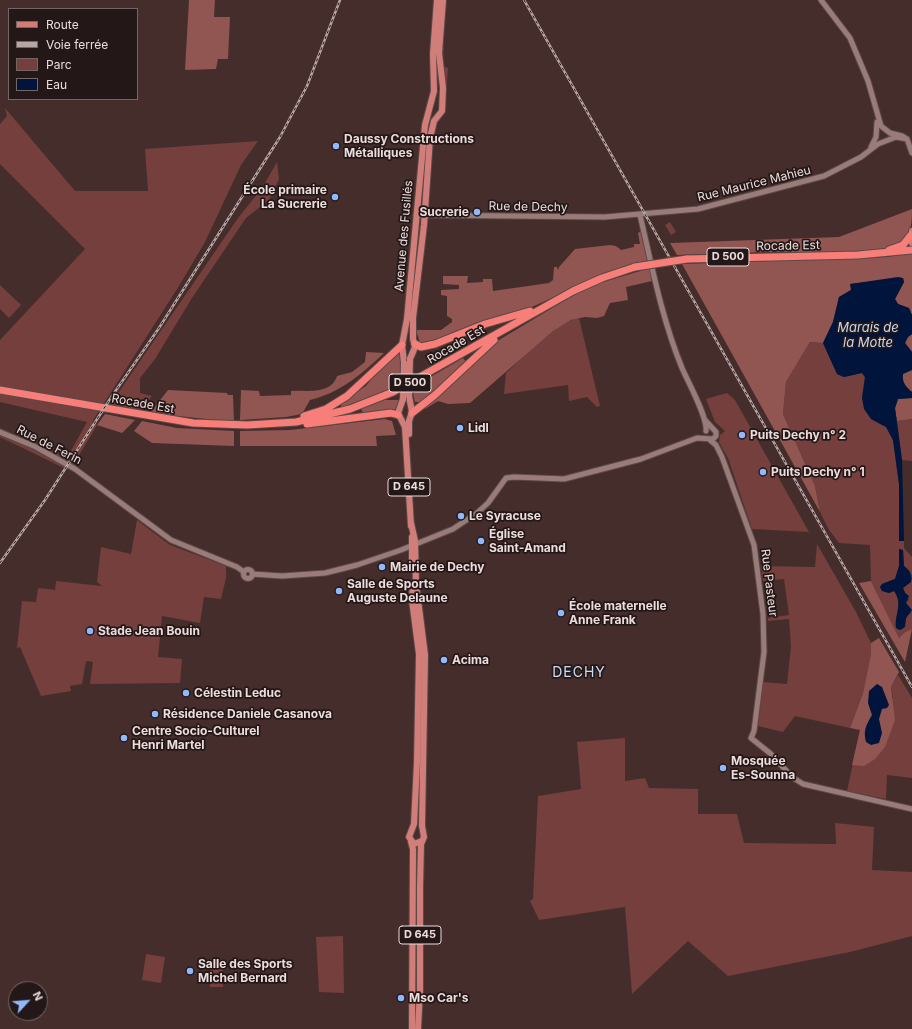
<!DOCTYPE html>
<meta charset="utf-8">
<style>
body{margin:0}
#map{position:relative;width:912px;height:1029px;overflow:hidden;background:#452d2b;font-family:Inter,sans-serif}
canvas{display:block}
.legend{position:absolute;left:8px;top:8px;width:130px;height:92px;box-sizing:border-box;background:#231817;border:1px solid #736665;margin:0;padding:5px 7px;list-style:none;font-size:12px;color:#ecdcdb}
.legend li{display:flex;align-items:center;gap:8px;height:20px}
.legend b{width:20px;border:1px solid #736665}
.north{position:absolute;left:8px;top:981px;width:40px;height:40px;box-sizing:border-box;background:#231817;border:1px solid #736665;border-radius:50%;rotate:64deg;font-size:11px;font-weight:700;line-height:16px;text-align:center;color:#ecdcdb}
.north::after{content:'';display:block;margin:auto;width:14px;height:18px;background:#8fb8fd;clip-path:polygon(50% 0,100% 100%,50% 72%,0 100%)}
</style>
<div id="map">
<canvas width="912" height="1029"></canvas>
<ul class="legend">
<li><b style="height:5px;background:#d17d79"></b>Route</li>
<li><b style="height:5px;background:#b8a6a5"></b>Voie ferrée</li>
<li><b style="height:11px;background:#753f3d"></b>Parc</li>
<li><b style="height:11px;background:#01153c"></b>Eau</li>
</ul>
<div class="north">N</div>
</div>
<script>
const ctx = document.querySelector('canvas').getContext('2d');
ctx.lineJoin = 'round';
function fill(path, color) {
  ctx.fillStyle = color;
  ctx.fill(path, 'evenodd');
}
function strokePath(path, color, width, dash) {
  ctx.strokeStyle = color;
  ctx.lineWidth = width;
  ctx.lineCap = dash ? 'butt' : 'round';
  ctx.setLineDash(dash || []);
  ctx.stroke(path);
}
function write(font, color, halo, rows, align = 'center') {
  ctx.font = font + ' Inter,sans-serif';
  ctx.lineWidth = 3.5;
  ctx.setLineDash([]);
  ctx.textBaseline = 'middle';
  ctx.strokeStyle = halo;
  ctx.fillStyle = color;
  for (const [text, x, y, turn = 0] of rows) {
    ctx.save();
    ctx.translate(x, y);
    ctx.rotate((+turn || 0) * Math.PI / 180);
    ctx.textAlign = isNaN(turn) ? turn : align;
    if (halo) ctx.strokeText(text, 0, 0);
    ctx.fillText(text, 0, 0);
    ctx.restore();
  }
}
fill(new Path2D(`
 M441,45L444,48L442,66L448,68L446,95L445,82L441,60Z
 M5,108L75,191H148L145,149L258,141L241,165L205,242L179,286L92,422L97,425L73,465L68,461L64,468L0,437V428L67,458L87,422L0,402V340L85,249L0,164V124L7,116Z
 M277,162L279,179L269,200L246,218L192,298L155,359L140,378V393L152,396L142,410L110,405L238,218L262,188Z
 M670,222L676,232L671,235L665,225Z
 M0,285L21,305L9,318L0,309Z
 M579,318L600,406L597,407L587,397L569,401L568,385L504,394L506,373C525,356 554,323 579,318Z
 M810,342L823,343L837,374L844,377L862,373L865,377L862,398L871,419L886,427L893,440L899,484V541H904V548L912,557V576L910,571L904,566L903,550L899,549V566L895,579L882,584L880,587L882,591L889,593L894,591C904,605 892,617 898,630L903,629L907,616L911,613L906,602L909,600L903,588L912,580V629L905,632L899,638L871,581L870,545L839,543L829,530L820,512L815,486L783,414L786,382Z
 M727,393L735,400L809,532L752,529L728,458L719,442L720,435L725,431L715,422L706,399Z
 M912,419V461L902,460L897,421Z
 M137,520L170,545L226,566V578L221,599L204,597L200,623L162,616L158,657L182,659L180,683L90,684L93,662L86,661L82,684L70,686L71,691L41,696L20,647L17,648L22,601L36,602L38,588L55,590L56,581L102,586L97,582L101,547L131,554Z
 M817,544L856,612L871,643V654L863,693L850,728L795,716L783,732L758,726L763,682L787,684L791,646L789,619L768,621V618L789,615L784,579L763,581L761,566L815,567Z
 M898,675L912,698V778L887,775L886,799L847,791L860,730L893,698L891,687Z
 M625,738V781L645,778L649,788L698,789V814H737L744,843L836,844L835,823L874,827L872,870L912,872V936L850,952L728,976L688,941L632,994L625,907L539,920L530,901L533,899L538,796L581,789L577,742Z
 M343,936L344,993L319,992L316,937Z
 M146,954L165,957L161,983L142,980Z
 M210,959H223V987H210Z`), '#753f3d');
fill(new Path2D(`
 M189,0H215L214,17H230L228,59H218L216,69L185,70Z
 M912,209C912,220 912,235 901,242C874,258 815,251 784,252C748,252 713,254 677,255L670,243L839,237Z
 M641,231L648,261L618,269L518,313L435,342L420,343L416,330H441L452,322V319L447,316V296L441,295V290L459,289V285L443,284V276H468L467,283L483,282V279H492L493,291L549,283L553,280L554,267H557L558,270L559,267L575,249L610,245L616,246L621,250L634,247V244H640L638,233Z
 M908,253H912V315L909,308L898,304L895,299L904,282L903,278L851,284V290L839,297L833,322L823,343L810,342L786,382L783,414L815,486L820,512L682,264L888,257Z
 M650,268L652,281L626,287L628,300L610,303L604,316L597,318L585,317L571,320L553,331L470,403L448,404L438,401L425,409L423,406L483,351L499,340L572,296L600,283Z
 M912,334V352L905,343L908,337Z
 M366,352L384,353C362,374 340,393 310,400L302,414L286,417L240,420L241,390L259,391L260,396L291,395V391C307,390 331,395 337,376L352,372L365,362Z
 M399,353L401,355V384L368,399L341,408V402L366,386L378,370Z
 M463,358L466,362L436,391L421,402H415L413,393L423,388L422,382Z
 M912,370V392C906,387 902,383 902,374Z
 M168,390L227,393L228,395H233L234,422L150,413Z
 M912,398V419L897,421L895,408L898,399Z
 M384,400H399L395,411L363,414L361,408Z
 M105,414L135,420L122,433L97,425Z
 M385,419L392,421L396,435L376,436L377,446H240V431L290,430Z
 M142,421L177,428L234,431V446L152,443L134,431Z
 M871,581L899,638L905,632L912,629L905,662L859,583Z
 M879,638L899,672L891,687L895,720L885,747L875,759L864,766L852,765L860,730L850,728L863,693L871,654V643Z`), '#915552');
fill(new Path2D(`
 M898,277L903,278L904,282L895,299L898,304L909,308L912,315V334L908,337L905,343L912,352V370L903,374C902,383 906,387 912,392V398L898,399L895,408L902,460L904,541H899V484L893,440L886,427L871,419L864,409L862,398L865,377L862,373L844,377L837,374L823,343L833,322L839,297L851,290L850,284Z
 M899,549L903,550L904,566C909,570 912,574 911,582L903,588L905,593L909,596L906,603L912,610L906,618L905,627L900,630L896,628C894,615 904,604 894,591L889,593L882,591L880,587L882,584L895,579L899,566Z
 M877,684L882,687L889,705L887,708L882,709L879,719L882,733L879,743L871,745L866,742C863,731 866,725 872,715L868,703L869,691Z`), '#01153c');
const minor = new Path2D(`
 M821,0L850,38L868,81L881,126L890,133L902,136L907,139L912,153
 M871,147L876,137L877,122
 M416,215L605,217L698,209L824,176L861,157L878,144L896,137L907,139
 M640,215C652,267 662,319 682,368C688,382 708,418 706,431
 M0,432L36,447L75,469L171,540L237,567L244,572
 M710,440L716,445L722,457L754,545L763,614L764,652L754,731L751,738L771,754L792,777L803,784L912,809
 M243.5 574a4.5 4.5 0 1 1 9 0a4.5 4.5 0 1 1-9 0Z
 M252,574L282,576L325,573L357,565L401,550L453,529L477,513L488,503L506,478L514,477L564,479L641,459L697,438L713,439L716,436V432L705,420`);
const major = new Path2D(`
 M912,231V243
 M410,359L415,347L413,339V318L424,225L430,138L434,121L442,111L443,88L439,53L443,0
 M404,363L402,345L407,319L425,125L434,91L433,54L437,0
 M403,399L398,413L405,427L411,526
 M409,434V421L412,412L409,396
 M411,523L415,541L416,584L425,655L422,826L424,837L421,844L420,887V990L418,1029
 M412,562V537
 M413,583L412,600L419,654L417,762L414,824L409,837L414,844L422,841
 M411,842L413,849L412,1029`);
const highway = new Path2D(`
 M889,250L903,245L911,235
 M687,259L858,255L912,250
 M415,344L421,347L435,344L485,324L530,311
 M0,390L193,423L247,425L296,422L350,409L393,392L573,291L602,278L635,267
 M412,413L435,395L494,340
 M304,416L326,409L347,396L402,345
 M307,424L391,413L398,415`);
strokePath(minor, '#5c4947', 7);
strokePath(major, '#5c4947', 8);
strokePath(highway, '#5c4947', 9);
strokePath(minor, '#997c7a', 5);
strokePath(major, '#d17d79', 6);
strokePath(highway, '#f77e79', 7);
const rail = new Path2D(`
 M524,0L912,687
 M0,563L45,500L112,396L159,328L280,137L307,86L340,0`);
strokePath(rail, '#b8a6a5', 2.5);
strokePath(rail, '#231817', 1, [3]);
const majorBridge = new Path2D(`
 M409,396L410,359
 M403,399L404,363`);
const highwayBridge = new Path2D(`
 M635,267L687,259`);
strokePath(majorBridge, '#5c4947', 8, []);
strokePath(highwayBridge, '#5c4947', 9, []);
strokePath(majorBridge, '#d17d79', 6);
strokePath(highwayBridge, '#f77e79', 7);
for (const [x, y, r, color] of [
 [336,146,4,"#8fb8fd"],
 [335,197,4,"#8fb8fd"],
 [477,212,4,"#8fb8fd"],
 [460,428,4,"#8fb8fd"],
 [742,435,4,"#8fb8fd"],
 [763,472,4,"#8fb8fd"],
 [461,516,4,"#8fb8fd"],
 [481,541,4,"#8fb8fd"],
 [382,567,4,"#8fb8fd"],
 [339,591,4,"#8fb8fd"],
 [561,613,4,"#8fb8fd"],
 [90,631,4,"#8fb8fd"],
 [444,660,4,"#8fb8fd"],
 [186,693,4,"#8fb8fd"],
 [155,714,4,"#8fb8fd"],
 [124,738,4,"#8fb8fd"],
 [723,768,4,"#8fb8fd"],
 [190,971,4,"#8fb8fd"],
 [401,998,4,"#8fb8fd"]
]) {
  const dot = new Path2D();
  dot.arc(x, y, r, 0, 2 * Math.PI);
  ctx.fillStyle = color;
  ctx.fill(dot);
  strokePath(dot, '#231817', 1.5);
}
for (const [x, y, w] of [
 [728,257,42],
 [410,383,42],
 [409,487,42],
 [420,935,42]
]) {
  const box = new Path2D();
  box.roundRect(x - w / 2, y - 9, w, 18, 3);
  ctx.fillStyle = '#231817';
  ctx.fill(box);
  strokePath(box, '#ecdcdb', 1);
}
write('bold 11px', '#ecdcdb', null, [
 ["D 500",728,257],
 ["D 500",410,383],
 ["D 645",409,487],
 ["D 645",420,935]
]);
write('bold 12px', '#ecdcdb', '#231817', [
 ["Daussy Constructions",344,139],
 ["Métalliques",344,153],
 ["École primaire",327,190,"right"],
 ["La Sucrerie",327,204,"right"],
 ["Sucrerie",469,212,"right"],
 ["Lidl",468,428],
 ["Puits Dechy n° 2",750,435],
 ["Puits Dechy n° 1",771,472],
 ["Le Syracuse",469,516],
 ["Église",489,534],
 ["Saint-Amand",489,548],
 ["Mairie de Dechy",390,567],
 ["Salle de Sports",347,584],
 ["Auguste Delaune",347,598],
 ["École maternelle",569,606],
 ["Anne Frank",569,620],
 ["Stade Jean Bouin",98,631],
 ["Acima",452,660],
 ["Célestin Leduc",194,693],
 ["Résidence Daniele Casanova",163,714],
 ["Centre Socio-Culturel",132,731],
 ["Henri Martel",132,745],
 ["Mosquée",731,761],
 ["Es-Sounna",731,775],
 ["Salle des Sports",198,964],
 ["Michel Bernard",198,978],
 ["Mso Car's",409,998]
], 'left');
write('12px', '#ecdcdb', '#231817', [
 ["Rue Maurice Mahieu",754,184,-14],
 ["Rue de Dechy",528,207,1],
 ["Avenue des Fusillés",404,236,-85],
 ["Rocade Est",788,246,-1],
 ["Rocade Est",456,345,-30],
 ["Rocade Est",143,404,10],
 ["Rue de Ferin",49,445,27],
 ["Rue Pasteur",769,583,83]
]);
write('italic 13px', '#c5d7f4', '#231817', [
 ["Marais de",868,328],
 ["la Motte",868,343]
]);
ctx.letterSpacing = '1px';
write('14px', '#ccdcf6', '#231817', [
 ["DECHY",579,673]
]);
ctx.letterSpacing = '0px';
</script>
